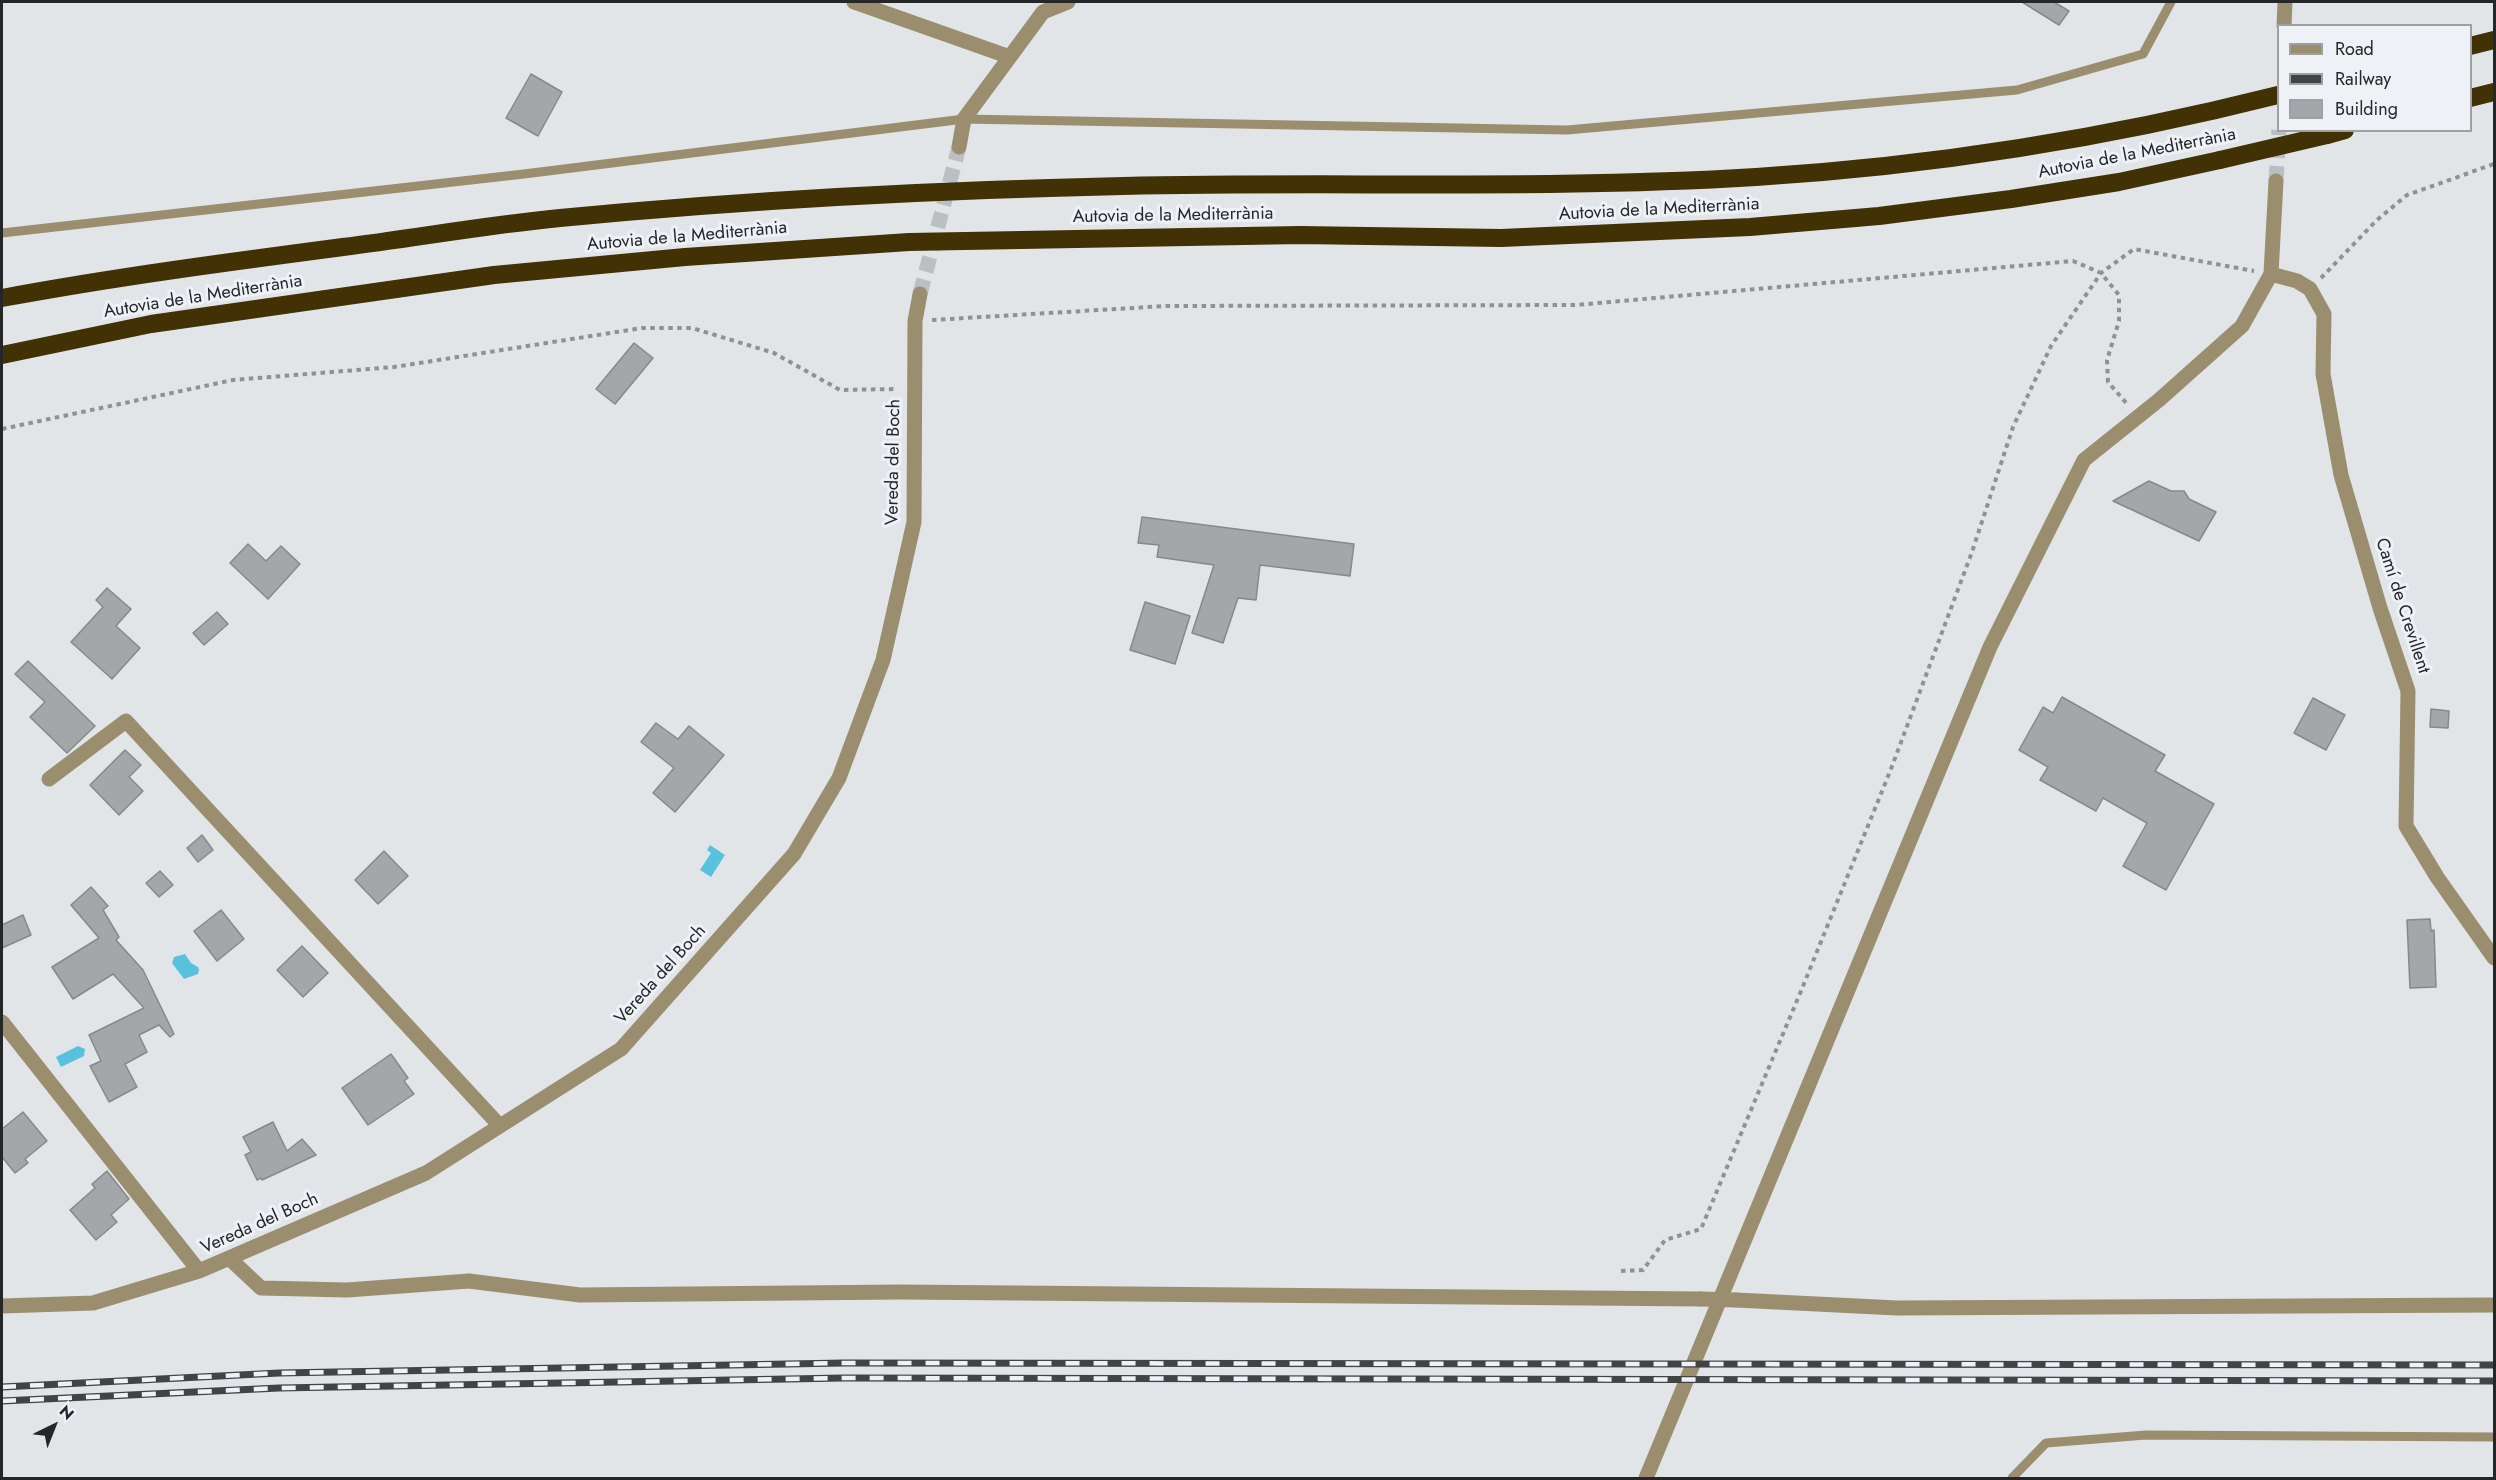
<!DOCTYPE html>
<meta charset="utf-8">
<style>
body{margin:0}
#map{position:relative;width:2496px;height:1480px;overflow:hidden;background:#e1e5e8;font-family:Jost,sans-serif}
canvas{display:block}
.frame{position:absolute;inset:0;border:3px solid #252628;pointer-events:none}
.legend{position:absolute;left:2277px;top:24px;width:195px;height:108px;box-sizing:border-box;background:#eef2f6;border:2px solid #9ea0a4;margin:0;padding:8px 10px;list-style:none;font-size:18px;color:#252628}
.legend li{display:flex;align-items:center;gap:12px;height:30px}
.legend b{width:30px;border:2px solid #9ea0a4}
.north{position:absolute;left:24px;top:1396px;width:60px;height:60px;-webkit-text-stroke:4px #eef2f6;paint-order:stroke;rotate:43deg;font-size:16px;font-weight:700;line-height:24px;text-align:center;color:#252628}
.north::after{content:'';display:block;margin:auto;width:21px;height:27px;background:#252628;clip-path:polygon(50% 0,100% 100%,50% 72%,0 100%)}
</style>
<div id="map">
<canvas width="2496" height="1480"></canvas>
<div class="frame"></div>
<ul class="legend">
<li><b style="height:8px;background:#9b8e6f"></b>Road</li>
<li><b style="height:8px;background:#414345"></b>Railway</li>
<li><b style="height:16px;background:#a3a7aa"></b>Building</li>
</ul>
<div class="north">N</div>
</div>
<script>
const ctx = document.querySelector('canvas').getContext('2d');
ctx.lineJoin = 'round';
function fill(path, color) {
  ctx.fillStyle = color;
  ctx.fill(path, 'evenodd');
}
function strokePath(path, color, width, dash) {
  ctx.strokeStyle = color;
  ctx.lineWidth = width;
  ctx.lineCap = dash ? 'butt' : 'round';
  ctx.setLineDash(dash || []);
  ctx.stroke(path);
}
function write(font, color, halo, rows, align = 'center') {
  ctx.font = font + ' Jost,sans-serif';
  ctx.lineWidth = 6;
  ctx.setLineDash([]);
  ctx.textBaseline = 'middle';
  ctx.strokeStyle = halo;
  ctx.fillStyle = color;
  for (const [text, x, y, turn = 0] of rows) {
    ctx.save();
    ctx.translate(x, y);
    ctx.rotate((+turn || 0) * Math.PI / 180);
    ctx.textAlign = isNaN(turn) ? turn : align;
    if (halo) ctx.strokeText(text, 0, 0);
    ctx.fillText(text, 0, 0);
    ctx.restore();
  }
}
fill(new Path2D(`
 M710,845L725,855L711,877L700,870L711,853L707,850Z
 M185,954L191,963L198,967L199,970L198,974L184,979L172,963L174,957Z
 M78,1046L85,1049L84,1056L61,1067L56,1057Z`), '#58c2de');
const building = new Path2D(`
 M2022,2H2054L2069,11L2059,25Z
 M531,74L562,92L538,136L506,118Z
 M634,343L653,358L615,404L596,389Z
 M2149,481L2171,491H2184L2189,499L2216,512L2199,541L2113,501Z
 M1142,517L1354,544L1350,576L1260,565L1256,600L1238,598L1223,643L1192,633L1214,565L1157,557L1159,545L1138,543Z
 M248,544L266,561L281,546L300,564L268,599L230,563Z
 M107,588L131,609L116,626L140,648L112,679L71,642L103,607L96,600Z
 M1145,602L1190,616L1175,664L1130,650Z
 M217,612L228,624L204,645L193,633Z
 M28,661L95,726L67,753L30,717L45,702L15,674Z
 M2062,697L2165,755L2155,771L2214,804L2166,890L2123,866L2147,823L2103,798L2096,811L2040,780L2048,767L2019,750L2043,707L2053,713Z
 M2313,698L2345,715L2326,750L2294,733Z
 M2431,709L2449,711L2448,728L2430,727Z
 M656,723L678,739L689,726L724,755L675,812L653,793L674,768L641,742Z
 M125,750L141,765L129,777L143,791L119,815L90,785Z
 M202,835L213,850L198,862L187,848Z
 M384,851L408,876L378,904L355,880Z
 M160,871L173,885L159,897L146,883Z
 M91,887L108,906L103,910L119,937L116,940L143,970L174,1034L170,1037L159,1025L139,1035L147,1052L125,1064L137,1087L109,1102L90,1066L101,1061L89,1035L144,1008L113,974L73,999L52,967L99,938L71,905Z
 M221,910L244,939L217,961L194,931Z
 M23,915L31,935L2,948V925Z
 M2430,919L2431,931L2434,930L2436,987L2410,988L2407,920Z
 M302,946L328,973L303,997L277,970Z
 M391,1054L408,1078L404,1081L414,1094L368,1125L342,1088Z
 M23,1112L47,1141L25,1159L28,1163L15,1173L2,1157V1129Z
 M273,1122L287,1151L302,1139L316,1155L262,1180L261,1178L257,1180L245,1155L251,1152L243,1137Z
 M107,1171L129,1199L111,1215L117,1222L96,1240L70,1210L95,1188L92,1184Z`);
fill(building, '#a3a7aa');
strokePath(building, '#85898c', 1.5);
strokePath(new Path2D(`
 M2276,181L2279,130
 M920,294L959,147`), '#bbbfc2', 15, [15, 8]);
strokePath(new Path2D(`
 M2321,278L2377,220L2407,195L2494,164
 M932,320L1166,306L1576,305L2073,261L2101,273L2119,295V321L2107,360L2108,382L2128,405
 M2,429L233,380L394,367L642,328H692L774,353L840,390L896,389
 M1621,1271L1643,1270L1665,1240L1701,1229L1801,991L1891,769L1972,552L2013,427L2051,346L2101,273L2134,249L2254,271`), '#8f9294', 4, [4.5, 4.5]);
strokePath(new Path2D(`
 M2,233L524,174L964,119L1567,130L2017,90L2143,54L2171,2
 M2012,1478L2046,1443L2146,1435L2494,1437`), '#9b8e6f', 9);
strokePath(new Path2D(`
 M854,2L1010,57
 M2284,26L2285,2
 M959,147L964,119L1043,12L1068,2
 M2271,274L2297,281L2310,289L2324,314L2323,374L2341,475L2380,608L2408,691L2406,826L2437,877L2494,958
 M49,779L126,721L500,1126
 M2,1022L199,1271
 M229,1258L261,1288L347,1290L469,1281L580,1295L901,1292L1701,1299
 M1736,1300L1897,1308L2494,1305
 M2,1306L93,1303L199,1271L426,1173L621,1049L794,854L839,778L883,660L914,522L915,321L920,294
 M1646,1478L1990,647L2084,460L2159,400L2242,326L2271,274L2276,181`), '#9b8e6f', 15);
strokePath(new Path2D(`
 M2470,46L2494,40
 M2470,98L2494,92
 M2327,135L2345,130
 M2,298C115,277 229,262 343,247C415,238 487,225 560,218C747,200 935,190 1123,186C1334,181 1545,190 1756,177C1932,166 2108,138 2278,95
 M2,355L151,324L494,275L685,257L909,242L1300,235L1501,238L1750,227L1879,216L2011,199L2119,182L2220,160`), '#413104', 18);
const rail = new Path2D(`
 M2,1387L279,1373L844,1363L2494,1365
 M2,1401L279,1388L844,1378L2494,1381`);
strokePath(rail, '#414345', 7);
strokePath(rail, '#eef2f6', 4.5, [14]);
strokePath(new Path2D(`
 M1701,1299L1736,1300`), '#9b8e6f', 15);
strokePath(new Path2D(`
 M2220,160L2327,135`), '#413104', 18);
write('18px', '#252628', '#eef2f6', [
 ["Autovia de la Mediterrània",2137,154,-11],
 ["Autovia de la Mediterrània",1659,210,-3],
 ["Autovia de la Mediterrània",1173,216,-1],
 ["Autovia de la Mediterrània",687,237,-5],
 ["Autovia de la Mediterrània",203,297,-9],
 ["Vereda del Boch",894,462,-89],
 ["Camí de Crevillent",2402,606,72],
 ["Vereda del Boch",661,975,-48],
 ["Vereda del Boch",260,1224,-24]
]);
</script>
